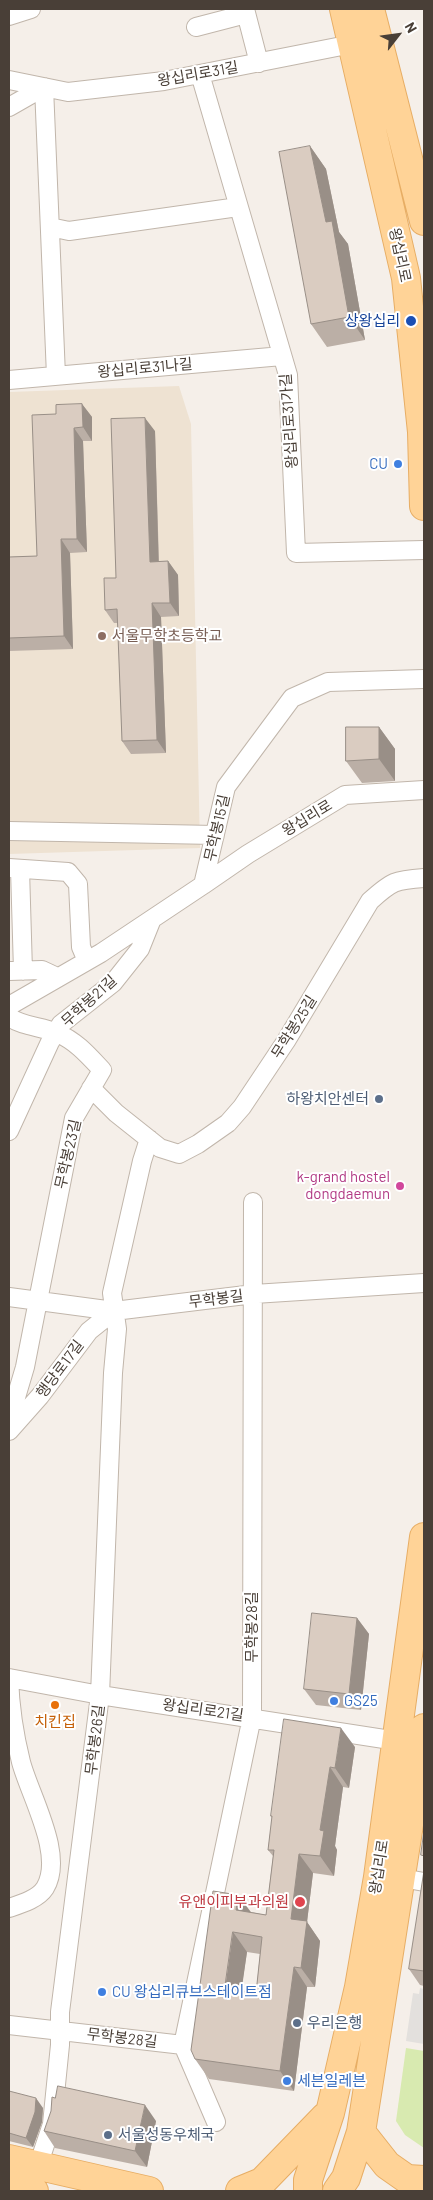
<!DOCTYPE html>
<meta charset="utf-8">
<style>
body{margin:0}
#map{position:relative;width:433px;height:2200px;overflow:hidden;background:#f5efe9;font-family:Barlow,sans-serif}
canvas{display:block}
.frame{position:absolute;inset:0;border:10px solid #493f37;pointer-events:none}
.north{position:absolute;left:373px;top:10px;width:50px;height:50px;-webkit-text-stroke:4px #fff;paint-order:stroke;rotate:60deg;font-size:14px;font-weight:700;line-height:20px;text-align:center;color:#493f37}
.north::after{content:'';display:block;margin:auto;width:18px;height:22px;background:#493f37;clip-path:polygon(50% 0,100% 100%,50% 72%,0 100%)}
</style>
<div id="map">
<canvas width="433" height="2200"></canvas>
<div class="frame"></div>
<div class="north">N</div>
</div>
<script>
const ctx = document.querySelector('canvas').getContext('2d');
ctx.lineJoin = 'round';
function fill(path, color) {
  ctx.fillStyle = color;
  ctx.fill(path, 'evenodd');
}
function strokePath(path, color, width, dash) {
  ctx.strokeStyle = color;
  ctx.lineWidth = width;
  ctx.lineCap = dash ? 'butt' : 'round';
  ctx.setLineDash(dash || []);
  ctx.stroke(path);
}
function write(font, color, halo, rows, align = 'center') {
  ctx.font = font + ' Barlow,"Noto Sans KR",sans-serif';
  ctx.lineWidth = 4;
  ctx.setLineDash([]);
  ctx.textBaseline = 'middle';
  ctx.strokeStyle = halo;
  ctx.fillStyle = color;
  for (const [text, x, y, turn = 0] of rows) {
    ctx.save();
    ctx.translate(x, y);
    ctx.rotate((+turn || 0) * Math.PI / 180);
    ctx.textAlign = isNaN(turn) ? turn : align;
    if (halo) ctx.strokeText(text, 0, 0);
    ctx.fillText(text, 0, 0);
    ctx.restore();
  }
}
fill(new Path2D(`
 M179,386L191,424L200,848L9,854V392Z`), '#eee2d2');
fill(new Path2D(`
 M406,2048L424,2051V2148L405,2135L396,2121Z`), '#d8eab0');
fill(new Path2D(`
 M420,1988L424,1989V2044L406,2041L413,1993L419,1994Z`), '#e3e0dd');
const minor = new Path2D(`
 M245,9L259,63
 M9,16L31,9
 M196,27L246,14
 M200,74L288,375L296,553L424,550
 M9,80L68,92L164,81L352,44
 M9,107L44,87L56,376
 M50,227L69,231L238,207
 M9,380L282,356
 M9,831L215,835
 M9,868L68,872L78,884L81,947L87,961
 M20,869L23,971
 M203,885L248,854L345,795L424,790
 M9,971L42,970L57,977
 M9,1006L101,953L203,885L226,787L292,698L328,682L424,679
 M9,1017C24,1027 40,1026 57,1033C76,1041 88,1055 102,1070L74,1118L33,1326L25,1367L9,1421
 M91,1088L116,1113L160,1148L179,1154L198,1144L228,1123L242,1107L286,1041L370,901C392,881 395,880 424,878
 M9,1131L50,1042L61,1024L113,983L140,949L152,919
 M9,1297L114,1311L254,1294L424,1283
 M9,1431L40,1396L89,1331L114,1311
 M9,1678L100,1695L397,1741
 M402,1878L424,1882
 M9,1908C21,1904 38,1899 45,1888C65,1855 30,1796 21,1762C14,1734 10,1707 9,1678
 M9,2025L183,2045
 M216,2122L183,2045L252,1717L253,1202
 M38,2166L52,2124L60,2045V2012L100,1695L113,1373L117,1329L112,1293L142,1161L149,1139`);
const primary = new Path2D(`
 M344,9L406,278L422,432L424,506
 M370,9L424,221
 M361,2132L387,2165L407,2179L424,2180
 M9,2159L149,2191
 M9,2185L34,2191
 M240,2191L262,2182L325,2117
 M308,2191V2180L330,2113L359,1987L378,1877L424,1537
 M337,2191L346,2178L361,2132L424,1728`);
strokePath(minor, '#c1b6ab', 20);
strokePath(primary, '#e7ad64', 30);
strokePath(minor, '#fff', 18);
strokePath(primary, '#ffd397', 28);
fill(new Path2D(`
 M310,146L326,169L339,232L348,244L365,340L327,347L311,324Z
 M82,404L92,417V441H83L87,552L70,553L73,649L9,651V557L37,556L56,414Z
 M155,431L159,562L168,561L178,575L179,616L161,617L166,753L131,754L122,741L118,623H114L105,610L116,578Z
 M379,727L395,749V781L362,783L346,761Z
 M357,1618L369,1634L361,1710L316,1705L304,1689Z
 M355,1747L349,1788L343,1787L335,1846L337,1850L334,1876L313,1873L307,1922L320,1941L315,1987H307L294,2091L209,2079L195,2059L238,1895L251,1912L266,1915L273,1856L268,1850L272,1818L271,1816ZM247,1952L260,1954L256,1993L241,1991Z
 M424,1871V1986L420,1985L409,1969Z
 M9,2091L43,2108L42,2122L33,2147L9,2141Z
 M156,2121L147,2167L55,2148L44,2131Z`), '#bbafa6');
fill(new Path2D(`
 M310,146L326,169L339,232L348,244L365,340L349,317L326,222Z
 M82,404L92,417V441L83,427Z
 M145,418L155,431L159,576L150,562Z
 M74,428L83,441L87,552L77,539Z
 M61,539L70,553L73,649L64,636Z
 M168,561L178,575L179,616L170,603Z
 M152,603L161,617L166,753L157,740Z
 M379,727L395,749V781L379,759Z
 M357,1618L369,1634L361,1710L349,1694Z
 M341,1728L355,1747L349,1788L335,1768Z
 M330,1767L343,1787L335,1846L337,1850L334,1876L320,1856V1830Z
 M299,1854L313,1873L307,1922L320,1941L315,1987L301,1968L291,1919Z
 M238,1895L252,1914L236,1910Z
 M233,1932L247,1952L239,2008L225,1988Z
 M294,1967L307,1987L294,2091L280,2071Z
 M36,2098L43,2108L42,2122L33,2147L26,2138Z
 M145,2105L156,2121L147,2167L135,2151Z`), '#998f87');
const building = new Path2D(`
 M310,146L326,222L332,221L349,317L311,324L279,152Z
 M82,404L83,427L74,428L77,539H61L64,636L9,638V557L37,556L32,415L56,414V405Z
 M145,418L150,562L168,561L170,603H152L157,740L122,741L117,609L105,610L104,578H116L111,419Z
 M346,727H379V759L346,761Z
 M312,1613L357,1618L349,1694L304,1689Z
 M284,1719L341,1728L335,1768L330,1767L320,1830L324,1831L320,1856L299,1854L291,1919L307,1921L301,1968L294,1967L280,2071L195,2059L191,2050L213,1891L238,1895L236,1910L266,1915L274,1850H268L272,1816H271ZM233,1932L262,1937L256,1993L225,1988Z
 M424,1831V1856L421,1855Z
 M424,1871V1971L409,1969Z
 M58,2086L145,2105L135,2151L44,2131L51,2111L52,2097L55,2098Z
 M9,2091L36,2098L35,2112L26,2138L9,2133Z`);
fill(building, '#daccc1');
strokePath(building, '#998f87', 1);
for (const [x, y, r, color] of [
 [411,321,6,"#1a4fb4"],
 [398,464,5,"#3f7fe0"],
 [102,636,5,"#8d6e63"],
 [379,1099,5,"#5c6f8a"],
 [400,1186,5,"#d1479c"],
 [334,1701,5,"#3f7fe0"],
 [55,1705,5,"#e8710a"],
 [300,1902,6,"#e0444e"],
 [102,1992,5,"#3f7fe0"],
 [297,2023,5,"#5c6f8a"],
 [287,2081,5,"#3f7fe0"],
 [108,2135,5,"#5c6f8a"]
]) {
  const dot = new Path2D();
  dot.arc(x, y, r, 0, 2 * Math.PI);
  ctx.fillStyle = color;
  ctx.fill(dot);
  strokePath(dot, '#fff', 2);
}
write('15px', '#493f37', '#fff', [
 ["왕십리로31길",198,74,-10],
 ["왕십리로",400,255,78],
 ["왕십리로31나길",145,368,-5],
 ["왕십리로31가길",289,421,-94],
 ["왕십리로",307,818,-31],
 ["무학봉15길",217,828,-77],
 ["무학봉21길",89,1001,-42],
 ["무학봉25길",294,1027,-58],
 ["무학봉23길",68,1154,-77],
 ["무학봉길",216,1299,-7],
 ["행당로17길",60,1369,-53],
 ["무학봉28길",252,1627,-90],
 ["왕십리로21길",203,1710,8],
 ["무학봉26길",95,1740,-83],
 ["왕십리로",379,1867,-81],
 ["무학봉28길",122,2038,7]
]);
write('15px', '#164399', '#fff', [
 ["상왕십리",400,321]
], 'right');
write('15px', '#366cbe', '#fff', [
 ["CU",388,464,"right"],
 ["GS25",344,1701],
 ["CU 왕십리큐브스테이트점",112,1992],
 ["세븐일레븐",297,2081]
], 'left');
write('15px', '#785e54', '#fff', [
 ["서울무학초등학교",112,636]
], 'left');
write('15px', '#4e5e75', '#fff', [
 ["하왕치안센터",369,1099,"right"],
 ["우리은행",307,2023],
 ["서울성동우체국",118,2135]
], 'left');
write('15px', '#b23c85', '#fff', [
 ["k-grand hostel",390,1177],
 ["dongdaemun",390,1194]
], 'right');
write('15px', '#c56008', '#fff', [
 ["치킨집",55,1722]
]);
write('15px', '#be3a42', '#fff', [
 ["유앤이피부과의원",289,1902]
], 'right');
</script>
